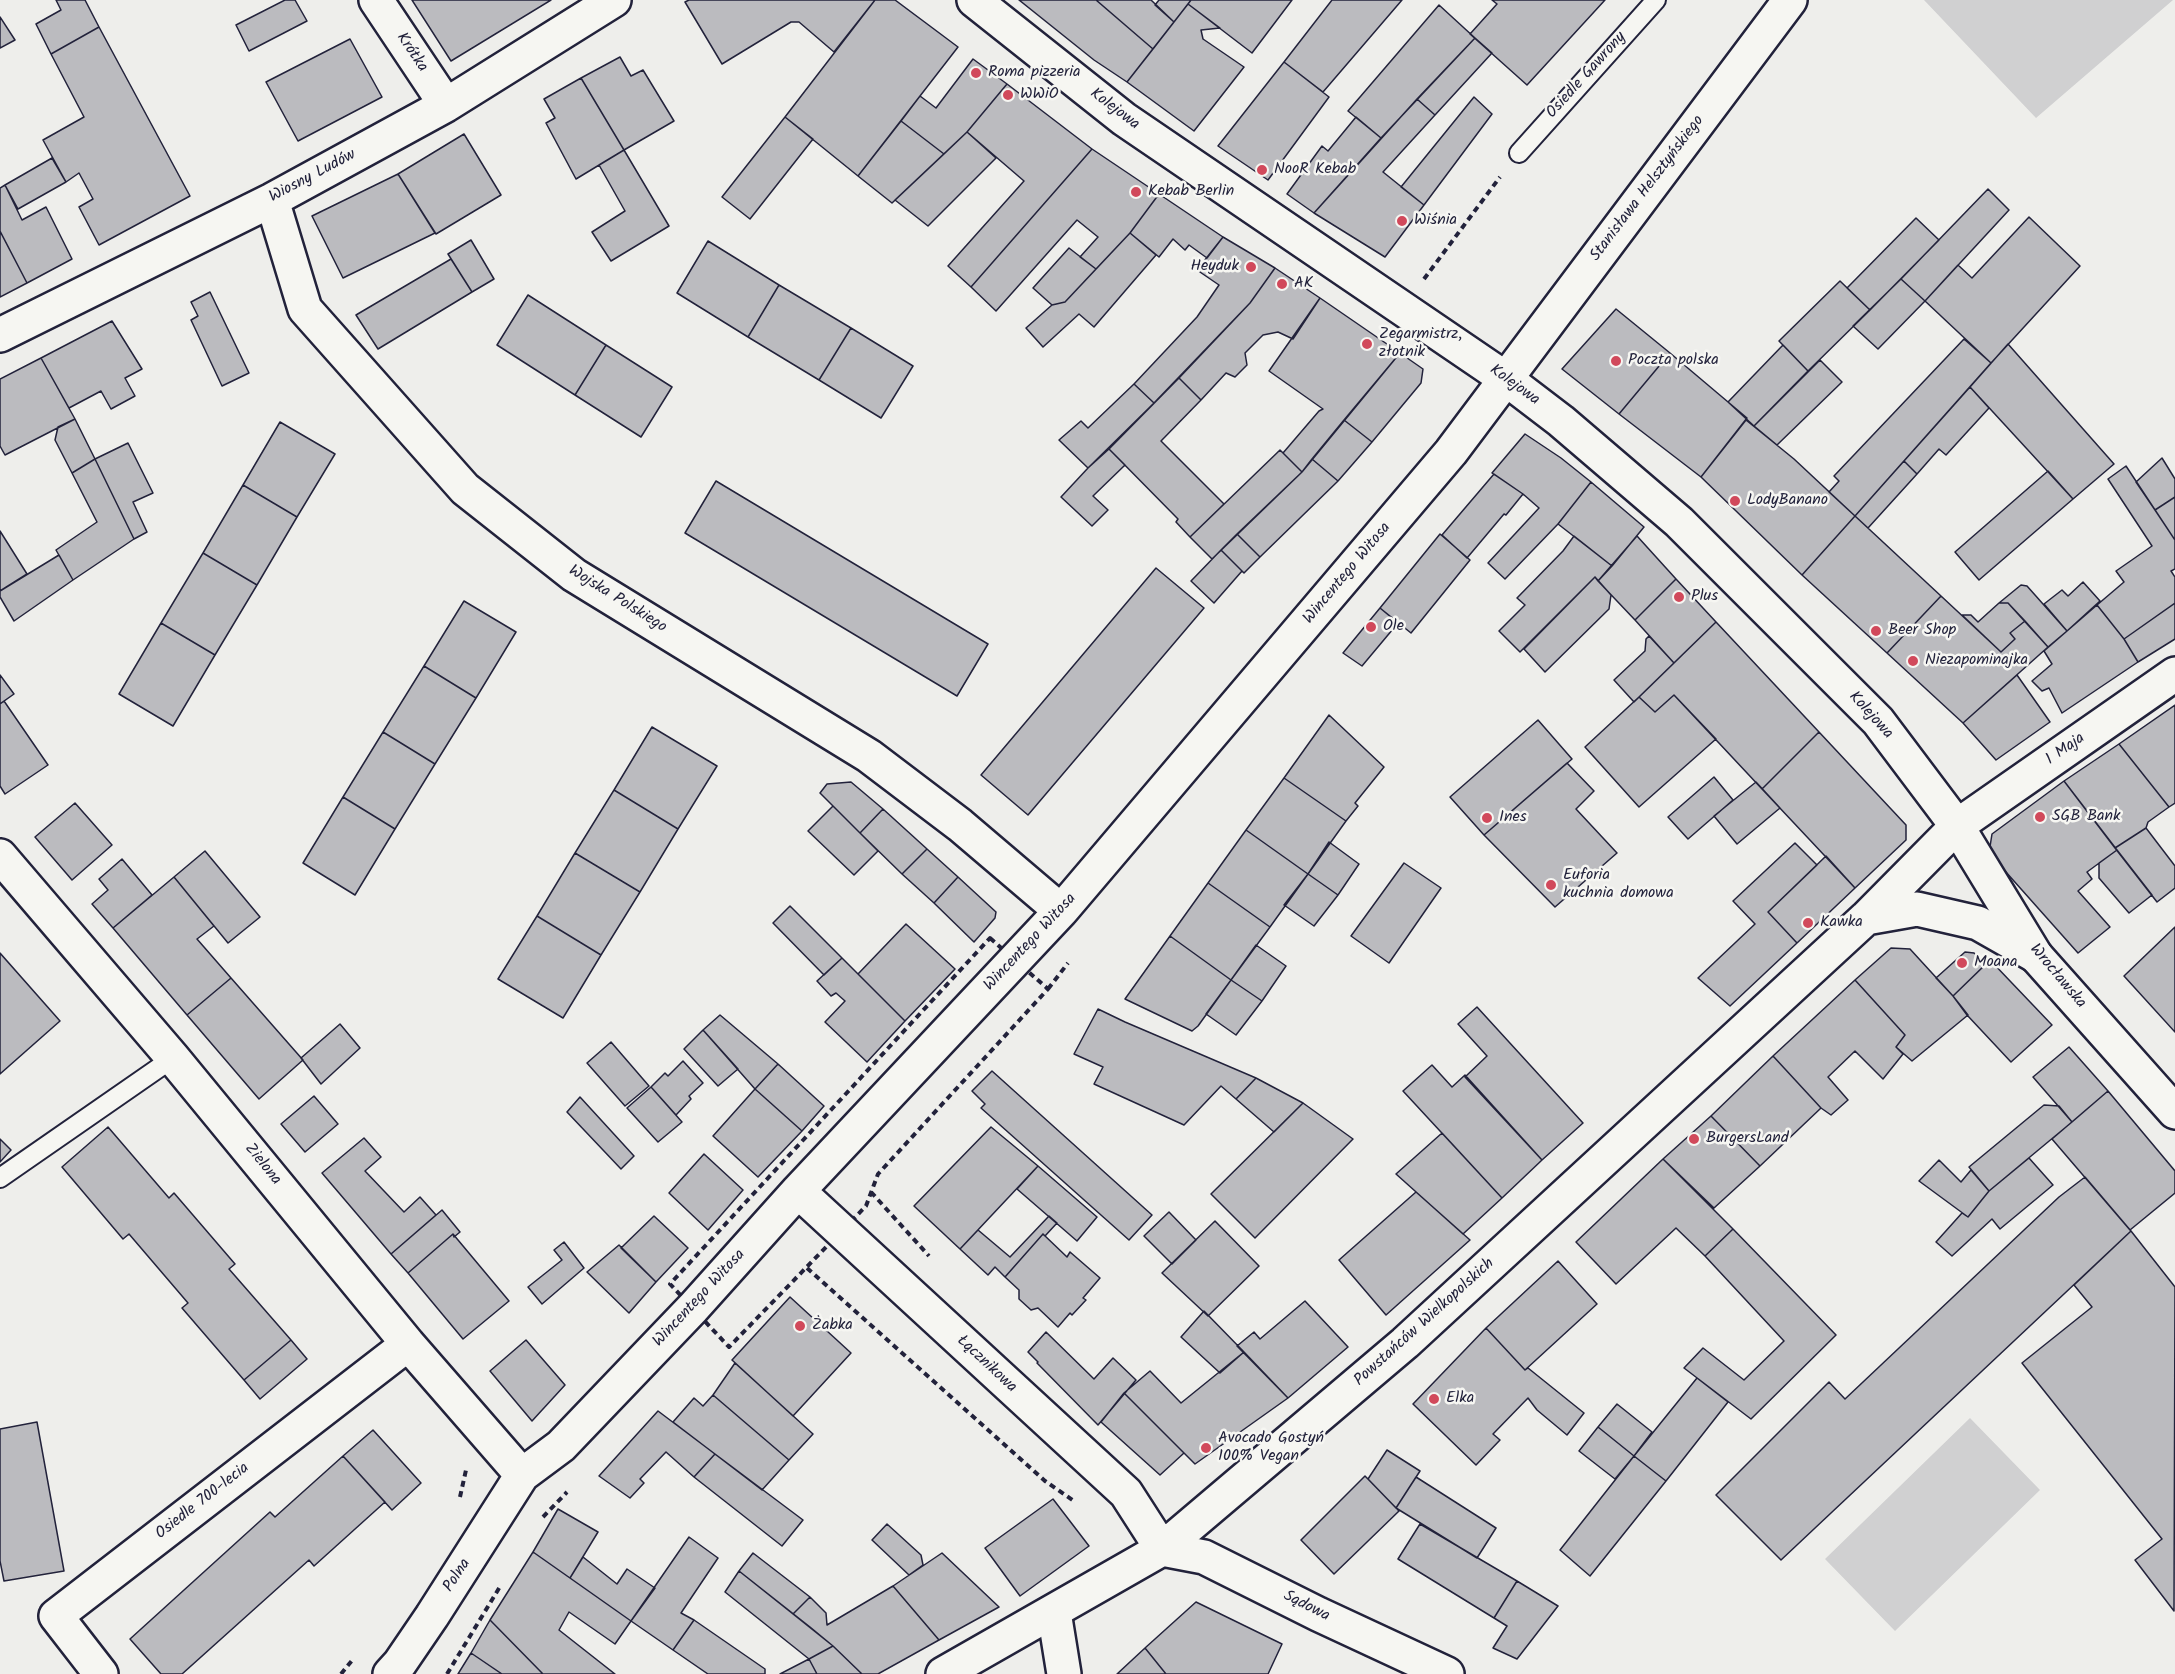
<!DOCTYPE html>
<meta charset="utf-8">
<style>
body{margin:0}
canvas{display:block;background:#eeeeeb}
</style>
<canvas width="2175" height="1674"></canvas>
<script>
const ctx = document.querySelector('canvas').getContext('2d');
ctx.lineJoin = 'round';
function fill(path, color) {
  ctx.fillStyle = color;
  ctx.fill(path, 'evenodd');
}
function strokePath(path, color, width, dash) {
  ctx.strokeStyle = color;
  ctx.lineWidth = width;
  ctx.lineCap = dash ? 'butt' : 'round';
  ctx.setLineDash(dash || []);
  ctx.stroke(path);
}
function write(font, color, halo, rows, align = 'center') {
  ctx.font = font + ' Kalam,sans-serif';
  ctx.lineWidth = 5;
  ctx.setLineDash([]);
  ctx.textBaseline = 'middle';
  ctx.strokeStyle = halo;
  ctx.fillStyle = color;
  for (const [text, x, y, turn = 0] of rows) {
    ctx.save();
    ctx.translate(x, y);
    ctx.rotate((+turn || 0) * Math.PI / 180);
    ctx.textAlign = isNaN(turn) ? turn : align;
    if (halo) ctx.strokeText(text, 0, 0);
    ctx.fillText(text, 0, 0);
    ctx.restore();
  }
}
fill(new Path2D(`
 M1924,0H2173L2036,118Z
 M1970,1418L2040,1490L1895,1631L1825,1559Z`), '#d0d0d1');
const building = new Path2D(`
 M56,0H85L99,27L51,54L36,24L61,10Z
 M285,0H295L307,21L249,51L236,25Z
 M412,0H551L451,61Z
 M689,0H875L834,52L799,22H791L722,64L685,2Z
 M875,0H895L958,47L858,176L785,117Z
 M1019,0H1096L1153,49L1127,82L1094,60Z
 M1096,0H1151L1174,22L1153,49Z
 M1159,0H1191L1174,22L1155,5Z
 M1191,0H1292L1252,53L1188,4Z
 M1332,0H1402L1323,92L1284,62Z
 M1492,0H1605L1527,85L1470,34L1497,4Z
 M1188,4L1220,28L1201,30L1203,39L1244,67L1194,131L1127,82Z
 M1439,5L1475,38L1381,138L1348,111Z
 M0,17L15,40L0,48Z
 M99,27L190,196L99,245L79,207L93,199L79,173L66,182L43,140L84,117L51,54Z
 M1475,38L1492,53L1435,115L1417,99Z
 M350,39L382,97L298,141L266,82Z
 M620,57L631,76L643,70L674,121L624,150L581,78Z
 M973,59L1007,84L967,132L944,154L901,121L920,96L936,108Z
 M1284,62L1329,97L1268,180L1218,146Z
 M581,78L624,150L576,179L546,123L555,118L544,99Z
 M1007,84L1092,149L971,287L948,266L1024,181L967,132Z
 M1474,97L1492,114L1424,205L1401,187Z
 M1417,99L1435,115L1383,172L1424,205L1385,257L1314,213Z
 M785,117L813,139L750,219L722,197Z
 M1356,117L1381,138L1314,213L1287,194L1322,146L1328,151Z
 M901,121L944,154L892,203L858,176Z
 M967,132L996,158L928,226L895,200Z
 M464,134L501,195L436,234L398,174Z
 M1092,149L1159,194L1130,233L1096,269L1080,257L1098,237L1077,220L996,311L971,287Z
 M624,150L669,226L611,261L592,232L625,211L599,165Z
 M52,158L66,182L18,209L5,185Z
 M398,174L435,233L343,278L312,216Z
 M5,185L22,220L46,207L72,259L27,283L0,231V188Z
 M1988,189L2009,210L1925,301L1901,279Z
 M1159,194L1223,237L1207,258L1189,245L1185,250L1173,239L1159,257L1130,233Z
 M2029,217L2080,266L1991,363L1925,301L1958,265L1972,278Z
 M1916,218L1939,240L1870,310L1847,288Z
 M0,231L27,283L0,297Z
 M1130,233L1156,255L1094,327L1079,314L1043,347L1026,328L1052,305L1065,302Z
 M1223,237L1275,268L1250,303L1154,403L1134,384L1197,317L1219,285L1197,270Z
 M471,240L494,279L472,292L448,254Z
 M708,241L779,285L748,337L677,293Z
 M1069,248L1096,269L1065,302L1052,305L1033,288Z
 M451,259L472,292L378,349L356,315Z
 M1275,268L1320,298L1293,339L1278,332L1263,335L1245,353L1247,365L1235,377L1226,373L1201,400L1179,378L1250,303Z
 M1901,279L1925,301L1878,349L1853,326Z
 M1840,281L1870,310L1808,371L1779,341Z
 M779,285L851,328L819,380L748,337Z
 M210,292L249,373L222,386L191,320L198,316L191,302Z
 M528,295L606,345L575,395L497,345Z
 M1320,298L1400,353L1302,472L1283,453L1319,411L1323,409L1269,371Z
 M1616,309L1670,353L1619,414L1562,369Z
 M112,321L142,369L125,378L135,396L111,409L101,391L69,408L41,358Z
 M851,328L913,366L881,418L819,380Z
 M1964,339L1991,363L1855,516L1829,492L1839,481L1834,476Z
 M2008,344L2114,464L2073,499L1970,387Z
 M606,345L672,387L641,437L575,395Z
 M1783,345L1808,371L1754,426L1728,402Z
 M1400,353L1423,369L1421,383L1372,442L1344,420Z
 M1670,353L1747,418L1701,477L1619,414Z
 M41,358L75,419L5,455L0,446V379Z
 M1820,360L1842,382L1777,445L1754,426Z
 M1179,378L1201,400L1161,441L1224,504L1190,537L1176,522L1178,519L1109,449Z
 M1134,384L1154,403L1088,468L1059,440L1081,421L1088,428Z
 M1970,387L1989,408L1946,455L1939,449L1917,474L1904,461Z
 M75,419L95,459L72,473L55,440L58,427Z
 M1344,420L1372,442L1338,481L1312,459Z
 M1746,420L1794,459L1855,516L1802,575L1701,477Z
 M280,422L335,454L297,517L243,485Z
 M1525,434L1561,458L1591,482L1558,524L1505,579L1488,563L1539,508L1523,494L1492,473Z
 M128,443L153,493L133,502L147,532L134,539L95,459Z
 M1109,449L1125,465L1093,496L1108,510L1092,526L1061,497L1088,468Z
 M1280,450L1302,472L1212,559L1190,537Z
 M2162,458L2175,479V497L2155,510L2136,482Z
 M95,459L134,539L73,580L56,550L97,522L72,473Z
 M1312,459L1338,481L1260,557L1237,534L1302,472Z
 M1904,461L1917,474L1868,528L1855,516Z
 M2126,466L2175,540V569L2171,571L2175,577V603L2124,639L2097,605L2124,582L2116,571L2152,546L2108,479Z
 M2048,471L2073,499L1979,580L1955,552Z
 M1494,474L1523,494L1506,515L1504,514L1467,558L1442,535Z
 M716,481L988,644L957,696L685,533Z
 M1591,482L1644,527L1612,566L1558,524Z
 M243,485L297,517L257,585L203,553Z
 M2175,497V540L2155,510Z
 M1855,516L1941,596L1887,653L1802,575Z
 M0,531L27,574L0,591Z
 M1237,534L1260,557L1244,573L1221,550Z
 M1440,534L1470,560L1411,633L1380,608Z
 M1574,536L1612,566L1598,581L1595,577L1520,652L1499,631L1525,605L1517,598L1563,551Z
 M1637,536L1676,579L1635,620L1598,581Z
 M1221,550L1242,571L1214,603L1191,581Z
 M203,553L257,585L215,655L161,623Z
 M59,555L73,580L14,621L0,597V591Z
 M1156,568L1204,608L1028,815L981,775Z
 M1595,577L1611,595L1609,609L1545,672L1524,649Z
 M1676,579L1716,622L1674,663L1635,620Z
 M2083,582L2100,601L2067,631L2044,604L2062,590L2068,596Z
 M2021,585L2027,586L2067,631L2048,647L2008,603H1999Z
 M1941,596L2001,652L2015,639L2010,633L2025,621L2048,647L1963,723L1887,653Z
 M464,601L516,632L476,698L424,666Z
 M1999,603H2008L2025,621L2010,633L2015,639L2001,652L1962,615H1971L1978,622Z
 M2175,603V639L2138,662L2124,639Z
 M2097,605L2124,639L2138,662L2062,713L2049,688L2042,691L2032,681L2052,664L2044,651Z
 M1380,608L1398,623L1362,666L1343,653Z
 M1716,622L1819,732L1762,789L1674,695L1655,712L1639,697Z
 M161,623L215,655L173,726L119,694Z
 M1649,636L1674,663L1634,702L1614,680L1645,651L1646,639Z
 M424,666L476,698L435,764L383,732Z
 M0,675L14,694L0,704Z
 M2017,675L2050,722L1996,760L1963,723Z
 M1674,695L1716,739L1639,807L1585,747L1639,697L1655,712Z
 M4,701L48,765L5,794L0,786V704Z
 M2175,705V803L2169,807L2119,744Z
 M1329,715L1384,767L1355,803L1358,806L1346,821L1284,778Z
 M1538,720L1572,759L1484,835L1450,797Z
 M652,727L717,766L678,829L614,790Z
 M383,732L435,764L395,829L343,797Z
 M1819,732L1906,825V840L1855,888L1762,789Z
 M2119,744L2169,807L2148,822L2146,828L2115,848L2064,781Z
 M1567,763L1594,791L1576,809L1617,853L1555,907L1484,835Z
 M1714,777L1733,800L1688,839L1668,817Z
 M1284,778L1346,821L1308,874L1246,830Z
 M2064,781L2117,850L2087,872L2092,879L2078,891L2110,927L2078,953L1989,853L1992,834Z
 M851,782L883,809L860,833L820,793L827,784Z
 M1756,782L1780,808L1737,844L1714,816Z
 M614,790L678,829L640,892L575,853Z
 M343,797L395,829L355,895L303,863Z
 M75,803L112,845L72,880L35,837Z
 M833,806L878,851L854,875L808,831Z
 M883,809L927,849L902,874L860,833Z
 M2146,828L2175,866V888L2157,902L2115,848Z
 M1246,830L1308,874L1270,927L1208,883Z
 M1329,842L1359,864L1338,895L1308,874Z
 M1795,843L1817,865L1768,912L1797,943L1730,1006L1698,978L1755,924L1733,901Z
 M927,849L958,877L934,903L902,874Z
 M2117,850L2152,895L2129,913L2099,878V863Z
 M205,851L260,917L228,943L174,877Z
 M575,853L640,892L601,955L537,916Z
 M1826,856L1855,888L1797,943L1768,912Z
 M122,859L152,895L113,928L92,904L108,890L99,879Z
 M1404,863L1441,888L1389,963L1351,936Z
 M1308,874L1338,895L1314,926L1284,905Z
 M174,877L214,926L197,939L231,978L187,1015L113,928Z
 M958,877L996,912L995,918L974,942L934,903Z
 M1208,883L1270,927L1231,980L1170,936Z
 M790,906L842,958L824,975L773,923Z
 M537,916L601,955L563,1018L498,979Z
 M906,924L955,969L905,1021L858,974Z
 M2175,927V1032L2124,976Z
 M1170,936L1231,980L1198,1026L1192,1031L1125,999Z
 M1256,945L1286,966L1262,1001L1231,980Z
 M1891,948L1910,949L1953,996L1968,1015L1912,1061L1896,1047L1905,1035L1855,980Z
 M1965,952L1974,953L1985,965L1953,996L1936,978Z
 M0,953L60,1021L0,1074Z
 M842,958L905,1021L867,1062L825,1022L845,1001L836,993L831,996L817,981Z
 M1990,960L2052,1025L2011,1062L1967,1015L1953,996Z
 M231,978L303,1060L259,1099L187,1015Z
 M1231,980L1262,1001L1236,1035L1206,1014Z
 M1855,980L1905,1035L1896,1047L1903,1054L1883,1079L1855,1051L1828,1077L1848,1100L1831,1115L1821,1108L1773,1056Z
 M1477,1007L1583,1123L1542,1160L1465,1077L1487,1056L1458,1024Z
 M1098,1009L1125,1022L1256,1078L1236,1099L1221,1086L1184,1125L1094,1084L1103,1067L1074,1054Z
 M720,1015L778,1064L755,1089L703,1030Z
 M340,1024L360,1048L321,1084L301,1058Z
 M703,1030L738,1069L718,1086L684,1049Z
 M611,1042L649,1086L625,1106L587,1063Z
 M2069,1047L2108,1091L2072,1122L2033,1077Z
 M1773,1056L1821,1108L1760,1166L1711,1116Z
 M683,1061L703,1083L689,1096L691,1099L676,1115L651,1087L665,1073L668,1076Z
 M778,1064L824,1106L802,1131L755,1089Z
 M1432,1065L1452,1087L1465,1075L1542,1160L1502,1198L1403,1091Z
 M992,1071L1152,1215L1129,1240L981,1108L985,1104L972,1091Z
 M1256,1078L1303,1103L1274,1132L1236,1099Z
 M651,1087L682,1122L658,1142L627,1108Z
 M755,1089L802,1131L758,1177L713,1136Z
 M2108,1091L2175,1171V1193L2130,1230L2052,1139Z
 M314,1096L338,1124L305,1152L281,1124Z
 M580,1097L634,1156L621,1169L567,1112Z
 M1303,1103L1353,1139L1255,1238L1211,1194Z
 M2044,1105L2059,1106L2072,1122L1989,1191L1969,1167Z
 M1711,1116L1760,1166L1714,1208L1663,1159Z
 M108,1127L169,1198L174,1193L235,1264L229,1269L291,1340L244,1380L182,1308L188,1303L129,1234L123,1239L62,1167Z
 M991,1127L1038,1166L960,1249L914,1206Z
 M1442,1133L1502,1198L1463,1234L1396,1174Z
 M364,1138L381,1157L365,1171L404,1212L420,1197L436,1215L391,1254L322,1173Z
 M0,1139L11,1150L0,1162Z
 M704,1154L743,1190L708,1230L669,1193Z
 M2029,1158L2053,1185L2000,1229L1992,1219L1952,1256L1936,1242L1962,1213L1968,1217L1989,1191Z
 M1663,1159L1733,1229L1705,1256L1676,1228L1616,1284L1576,1242Z
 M1939,1160L1961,1182L1971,1170L1989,1191L1968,1217L1919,1181Z
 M1038,1166L1097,1217L1077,1241L1017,1189Z
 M2085,1177L2131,1231L1781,1560L1716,1495L1829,1382L1845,1399L2059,1197Z
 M1416,1192L1470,1240L1386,1315L1339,1260Z
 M442,1210L460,1232L454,1237L453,1234L408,1273L391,1254Z
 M1169,1212L1196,1240L1172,1264L1144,1236Z
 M654,1216L688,1248L656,1282L621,1248Z
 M1049,1216L1057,1223L1045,1236L1043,1234L1005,1277L995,1267L988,1275L960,1249L978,1230L1010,1257Z
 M1215,1221L1259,1266L1208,1316L1162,1273Z
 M1733,1229L1836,1335L1751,1419L1684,1368L1703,1348L1744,1380L1784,1341L1705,1256Z
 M2131,1231L2175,1287L2174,1611L2135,1560L2162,1539L2022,1363L2092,1307L2074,1285Z
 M453,1234L509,1301L463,1339L408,1273Z
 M1043,1234L1067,1257L1070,1252L1100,1278L1083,1298L1086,1300L1072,1315L1070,1313L1058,1327L1038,1308L1031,1310L1019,1299V1290L1005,1277Z
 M564,1242L584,1268L542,1304L528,1287L562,1260L554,1250Z
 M619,1245L656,1282L629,1313L587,1272Z
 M1558,1261L1597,1304L1525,1370L1486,1328Z
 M790,1297L851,1353L793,1416L732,1360Z
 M1305,1301L1348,1347L1288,1398L1237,1346L1254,1332L1260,1339Z
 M1204,1311L1244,1352L1220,1373L1181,1337Z
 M1486,1328L1525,1370L1528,1368L1584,1413L1567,1435L1537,1410L1528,1398L1493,1434L1500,1440L1476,1465L1413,1404Z
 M1046,1332L1094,1379L1113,1358L1136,1380L1098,1425L1037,1363L1038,1362L1028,1352Z
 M291,1340L307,1359L260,1399L244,1380Z
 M526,1340L565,1385L532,1421L490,1371Z
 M1244,1352L1288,1398L1195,1464L1124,1393L1150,1371L1181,1403Z
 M735,1363L813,1434L789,1460L713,1395Z
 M1697,1378L1728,1402L1666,1481L1634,1456Z
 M1124,1393L1184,1453L1160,1475L1101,1422Z
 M713,1395L789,1460L762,1490L673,1422L694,1398L703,1406Z
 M1617,1404L1652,1432L1634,1456L1598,1427Z
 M658,1411L715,1454L694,1477L666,1452L640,1479L644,1483L630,1498L599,1476Z
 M37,1422L64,1571L4,1581L0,1561V1429Z
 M1598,1427L1634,1456L1615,1479L1579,1451Z
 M373,1430L421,1483L392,1510L343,1456Z
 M1387,1450L1420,1471L1396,1508L1368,1479Z
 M715,1454L803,1520L782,1546L694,1477Z
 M343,1456L385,1502L314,1566L309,1560L182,1674H161L130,1639L270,1512L275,1517Z
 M1634,1456L1666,1481L1590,1576L1560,1550Z
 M1365,1476L1399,1511L1334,1574L1301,1540Z
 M1416,1477L1496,1528L1477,1558L1396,1508Z
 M1053,1499L1089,1546L1020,1596L985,1548Z
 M558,1509L598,1532L570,1578L533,1552Z
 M887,1524L921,1555L923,1565L909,1575L872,1540Z
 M1420,1524L1517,1581L1494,1618L1398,1559Z
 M689,1537L718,1558L681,1613L694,1620L673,1650L631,1621Z
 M533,1552L631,1621L615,1644L569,1612L559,1630L615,1674H543L490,1620Z
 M753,1553L810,1597L793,1614L739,1571Z
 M942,1553L999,1607L939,1640L893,1586Z
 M583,1557L617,1584L627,1569L655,1588L631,1621L570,1578Z
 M739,1571L810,1627L833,1646L809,1659L725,1592Z
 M1517,1581L1558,1606L1517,1659L1493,1648L1507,1626L1494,1618Z
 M893,1586L939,1640L878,1674H862L833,1646L793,1614L810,1597L826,1613L827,1625Z
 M1196,1602L1282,1644L1268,1674H1166L1145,1648Z
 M490,1620L543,1674H502L471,1653Z
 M694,1620L765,1669V1674H708L673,1650Z
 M833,1646L862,1674H817L809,1659Z
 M1145,1648L1166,1674H1117Z
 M471,1653L502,1674H458Z
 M809,1659L817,1674H780Z`);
fill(building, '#bbbbbf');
strokePath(building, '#22223b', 1.5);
const lane = new Path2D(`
 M1519,153L1656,0
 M0,1178L173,1058`);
const street = new Path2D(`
 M376,0L446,105
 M272,200L305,309L465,489L574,575L869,756L960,825L1061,911
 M0,335L272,200L446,105L614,0
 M0,856L173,1058L408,1344L522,1475
 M1866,918L1917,909L1978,923L2036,956
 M798,1191L1126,1493L1162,1549L1405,1343L1866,918L1957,826L2175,674
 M1054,1612L1064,1674
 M101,1674L56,1616L408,1344
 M390,1674L400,1663L432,1616L522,1475L561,1446L693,1308L798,1191L1061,911L1451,452L1790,0`);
const secondary = new Path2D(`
 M974,0L1124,119L1506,379L1561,421L1679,522L1878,721L1957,826L2036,956L2175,1112
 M943,1674L1162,1549L1204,1557L1318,1614L1447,1674`);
strokePath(lane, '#22223b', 22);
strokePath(street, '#22223b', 38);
strokePath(secondary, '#22223b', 38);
strokePath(new Path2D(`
 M1424,279L1500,177
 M990,938L1048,989L878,1174L866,1206L729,1347L670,1284Z
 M1048,989L1068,963
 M871,1192L929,1256
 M807,1268L1045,1481L1074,1501
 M460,1497L466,1470
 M543,1517L567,1492
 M341,1674L354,1658
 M447,1674L501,1585`), '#22223b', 4, [6, 4.5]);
strokePath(lane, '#f6f6f2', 18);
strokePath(street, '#f6f6f2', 33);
strokePath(secondary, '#f6f6f2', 33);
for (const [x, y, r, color] of [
 [976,73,6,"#d1495b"],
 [1008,95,6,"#d1495b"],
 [1262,170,6,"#d1495b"],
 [1136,192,6,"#d1495b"],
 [1402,221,6,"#d1495b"],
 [1251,267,6,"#d1495b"],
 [1282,284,6,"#d1495b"],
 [1367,344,6,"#d1495b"],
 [1616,361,6,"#d1495b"],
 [1735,501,6,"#d1495b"],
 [1679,597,6,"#d1495b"],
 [1371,627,6,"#d1495b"],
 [1876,631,6,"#d1495b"],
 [1913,661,6,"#d1495b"],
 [2040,817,6,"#d1495b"],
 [1487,818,6,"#d1495b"],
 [1551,885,6,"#d1495b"],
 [1808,923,6,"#d1495b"],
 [1962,963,6,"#d1495b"],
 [1694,1139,6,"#d1495b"],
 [800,1326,6,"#d1495b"],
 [1434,1399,6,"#d1495b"],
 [1206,1448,6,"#d1495b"]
]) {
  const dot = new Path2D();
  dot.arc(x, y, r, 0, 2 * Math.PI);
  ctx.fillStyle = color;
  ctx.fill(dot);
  strokePath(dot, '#f6f6f2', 2);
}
write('16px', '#22223b', '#f6f6f2', [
 ["Krótka",411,53,56],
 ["Osiedle Gawrony",1587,76,-48],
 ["Kolejowa",1114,110,37],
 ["Wiosny Ludów",313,177,-28],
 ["Stanisława Helsztyńskiego",1648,189,-53],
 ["Kolejowa",1514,386,36],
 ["Wincentego Witosa",1348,574,-50],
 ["Wojska Polskiego",617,600,32],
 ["Kolejowa",1870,716,48],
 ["1 Maja",2066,750,-35],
 ["Wincentego Witosa",1031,943,-47],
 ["Wrocławska",2057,977,50],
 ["Zielona",262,1165,51],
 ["Wincentego Witosa",700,1299,-47],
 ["Powstańców Wielkopolskich",1425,1323,-42],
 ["Łącznikowa",986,1365,43],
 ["Osiedle 700-lecia",203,1502,-38],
 ["Polna",458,1576,-57],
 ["Sądowa",1306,1607,27]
]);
write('16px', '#22223b', '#f6f6f2', [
 ["Roma pizzeria",988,73],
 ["WWiO",1020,95],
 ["NooR Kebab",1274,170],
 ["Kebab Berlin",1148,192],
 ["Wiśnia",1414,221],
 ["Heyduk",1239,267,"right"],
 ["AK",1294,284],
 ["Zegarmistrz,",1379,335],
 ["złotnik",1379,353],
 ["Poczta polska",1628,361],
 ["LodyBanano",1747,501],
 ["Plus",1691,597],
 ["Ole",1383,627],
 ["Beer Shop",1888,631],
 ["Niezapominajka",1925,661],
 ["SGB Bank",2052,817],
 ["Ines",1499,818],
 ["Euforia",1563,876],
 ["kuchnia domowa",1563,894],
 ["Kawka",1820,923],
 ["Moana",1974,963],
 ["BurgersLand",1706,1139],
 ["Żabka",812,1326],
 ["Elka",1446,1399],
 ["Avocado Gostyń",1218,1439],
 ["100% Vegan",1218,1457]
], 'left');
</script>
